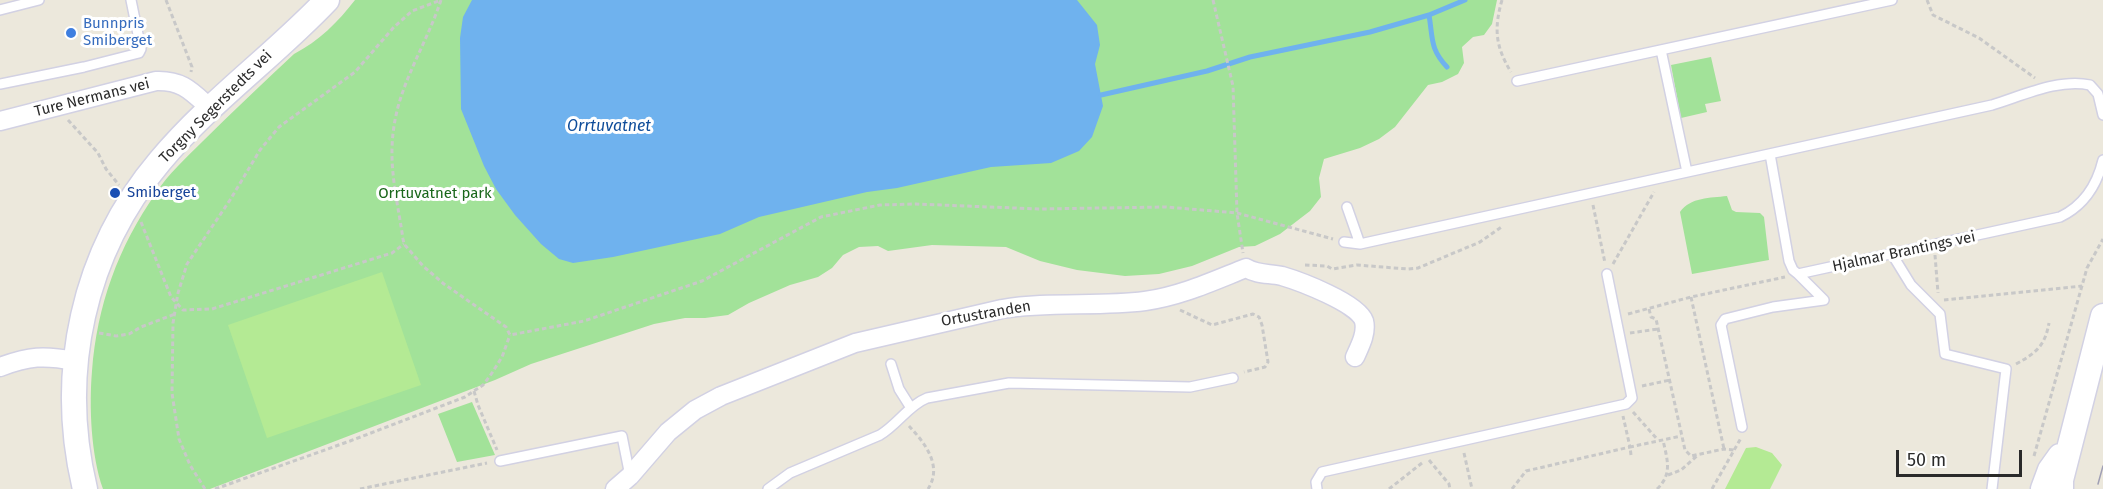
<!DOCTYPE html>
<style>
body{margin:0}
#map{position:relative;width:2103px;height:489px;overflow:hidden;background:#ece8dc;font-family:"Fira Sans",sans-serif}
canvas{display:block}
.scale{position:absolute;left:1896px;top:450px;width:126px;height:27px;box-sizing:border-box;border:3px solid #2a2a2a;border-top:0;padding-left:8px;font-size:18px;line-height:21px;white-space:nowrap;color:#2a2a2a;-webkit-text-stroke:4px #fff;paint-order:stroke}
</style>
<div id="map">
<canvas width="2103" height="489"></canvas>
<div class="scale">50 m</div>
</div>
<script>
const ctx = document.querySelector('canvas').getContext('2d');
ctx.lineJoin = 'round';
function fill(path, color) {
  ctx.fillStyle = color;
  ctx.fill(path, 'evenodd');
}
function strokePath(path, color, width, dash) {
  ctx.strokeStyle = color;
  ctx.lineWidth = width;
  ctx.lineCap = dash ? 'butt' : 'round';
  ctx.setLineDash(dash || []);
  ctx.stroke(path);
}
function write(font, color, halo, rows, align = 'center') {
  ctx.font = font + ' "Fira Sans",sans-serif';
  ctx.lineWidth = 6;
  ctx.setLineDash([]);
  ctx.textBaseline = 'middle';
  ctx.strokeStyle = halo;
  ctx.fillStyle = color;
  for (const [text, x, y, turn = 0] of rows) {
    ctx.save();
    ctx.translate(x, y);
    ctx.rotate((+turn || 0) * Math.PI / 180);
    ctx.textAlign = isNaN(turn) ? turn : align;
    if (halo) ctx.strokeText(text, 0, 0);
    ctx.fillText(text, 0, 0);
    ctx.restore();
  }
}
fill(new Path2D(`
 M355,0H1497L1492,24L1484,35L1473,37L1462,47L1464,63L1458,74L1442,82L1428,85L1395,127L1379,139L1360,148L1324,159L1319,178L1321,197L1310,211L1280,234L1255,246L1239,247L1192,266L1159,274L1125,276L1077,270L1040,261L1006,247L932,245L888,251L878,246L859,247L843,255L832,268L818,277L790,285L749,303L728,315L705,318H685L654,324L531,364L495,380L210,489H103C91,455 89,407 92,371C97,306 118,247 156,193C168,174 186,158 202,142C232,112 263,83 294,54C319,41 338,22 355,0Z
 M1711,57L1721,101L1705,104L1707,112L1681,118L1671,65Z
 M1727,196L1732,210L1736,212L1760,213L1764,217L1769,260L1692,274L1680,212C1691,197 1710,198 1727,196Z
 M472,402L495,455L457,462L438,414Z`), '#a2e299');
fill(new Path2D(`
 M382,272L421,385L267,438L228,325Z
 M1756,447L1772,453L1782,465L1770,489H1725L1746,448Z`), '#b4ea94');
fill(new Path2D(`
 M472,0H1077L1097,25L1100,45L1095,64L1103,106L1092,137L1079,151L1051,163L991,167L897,188L867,192L759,217L720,234L613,257L573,263L559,259L541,244L515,215L496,189L484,166L461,109L460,38L463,17Z`), '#6fb2ee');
strokePath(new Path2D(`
 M1429,15C1433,39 1430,49 1447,67
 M1101,95L1207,71L1250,57L1370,32L1429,15L1465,0`), '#6fb2ee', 5);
const lane = new Path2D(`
 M0,10L39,0
 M1661,50L1687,172
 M1517,81L1892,0
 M0,84L84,67L139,53L141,49L131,0
 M1770,154L1789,261L1793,270L1798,274L2060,217C2083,206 2097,185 2103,160
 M1347,207L1360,244
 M1344,242L1360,244L1992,105C2022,96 2059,78 2090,85L2098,94L2103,115
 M1895,259L1911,285L1940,314L1945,354L2006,369L1992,489
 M1798,274L1824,300
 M891,364L899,389L911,408
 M1742,427L1721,325L1725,319L1773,307L1824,300
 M500,461L622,436L630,476
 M768,489L790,473L880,435C898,424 909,405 927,398L1009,383L1190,387L1233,378
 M1317,489L1316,482L1322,472L1626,404L1632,398L1607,274`);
const street = new Path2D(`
 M0,121L156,81C183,80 192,92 211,109
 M0,367C29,356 44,355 75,361
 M615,489L630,476L668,432L695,410L721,396L855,343L1002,309C1049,301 1098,307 1145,301C1181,296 1213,281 1246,268C1258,275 1269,273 1282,276C1299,281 1358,303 1364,321C1367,333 1360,346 1355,357`);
const secondary = new Path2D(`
 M85,489C57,373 83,252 160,161C210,101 274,56 327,0
 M2043,489L2050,470L2060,456
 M2061,489V480L2103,316`);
strokePath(lane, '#d2d1e3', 12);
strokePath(street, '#d2d1e3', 21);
strokePath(secondary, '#d2d1e3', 27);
strokePath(new Path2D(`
 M166,0L192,67L191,72
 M441,0C429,37 408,70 398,107C385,156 396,191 403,239L404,244L423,266L444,284L506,327L510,335L584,321L702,281L821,217L880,205L916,204L1039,209L1166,207L1237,213L1333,239
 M1213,0L1233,86L1237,213L1243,253
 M1502,0C1494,28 1495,46 1511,72
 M1927,0L1933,15L1979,38L2035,78
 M68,120L98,153L106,169L119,185
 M1593,205L1605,263
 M141,222L171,297L183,310L212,309L392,253L404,244
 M1935,255L1938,293
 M1613,264L1654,192
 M1305,265L1327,266L1332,269L1357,265L1408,269L1418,268L1480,242L1503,226
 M1691,297L1724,449
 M1944,300L2082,286
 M1649,309L1651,317L1656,319L1685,450L1691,456L1724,449L1734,450
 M1180,310L1212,325L1253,314L1259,317L1262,325L1268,362L1265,367L1244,372
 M1628,314L1691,297L1785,277
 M99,333L116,336L129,334L141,327L175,314
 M1630,333L1658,329
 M2016,364C2036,353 2045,346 2049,323
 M1642,386L1670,380
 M474,391L478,405L497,450
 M1633,412L1658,440
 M909,426C925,443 943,466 928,489
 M1464,453L1472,489
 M1631,455L1630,447L1681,436
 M2034,456L2087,268L2103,239
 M1429,460L1449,484L1450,489
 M1668,475L1681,470L1698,455
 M205,489L190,465L179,439L172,393L173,323L178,293L187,264L230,200L260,150L279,127L355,72L394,27L412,11L441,0
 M215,489L350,441L465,397L483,385L490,376L502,357L510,335
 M360,489L487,463
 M1389,489L1422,463
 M1512,489L1526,471L1630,447L1623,416
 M1657,489C1673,474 1667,459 1663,440
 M1712,489L1741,438`), '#c8c8c8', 3, [4.5, 3]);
strokePath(lane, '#fff', 9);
strokePath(street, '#fff', 18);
strokePath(secondary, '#fff', 24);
strokePath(new Path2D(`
 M2098,484L2103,466`), '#a09fb4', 1.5);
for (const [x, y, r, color] of [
 [71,33,6,"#3f7fe0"],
 [115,193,6,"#1a4fb4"]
]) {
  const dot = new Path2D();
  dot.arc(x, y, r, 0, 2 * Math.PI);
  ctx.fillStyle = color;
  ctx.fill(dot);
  strokePath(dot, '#fff', 2);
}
write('15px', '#366cbe', '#fff', [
 ["Bunnpris",83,24],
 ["Smiberget",83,41]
], 'left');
write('15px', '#2a2a2a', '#fff', [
 ["Ture Nermans vei",92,98,-14],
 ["Torgny Segerstedts vei",216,107,-45],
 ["Hjalmar Brantings vei",1904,252,-12],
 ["Ortustranden",986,314,-10]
]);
write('15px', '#164399', '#fff', [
 ["Smiberget",127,193]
], 'left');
write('15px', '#1a671b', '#fff', [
 ["Orrtuvatnet park",435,194]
]);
write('italic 16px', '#0e4c9a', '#fff', [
 ["Orrtuvatnet",609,127]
]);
</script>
